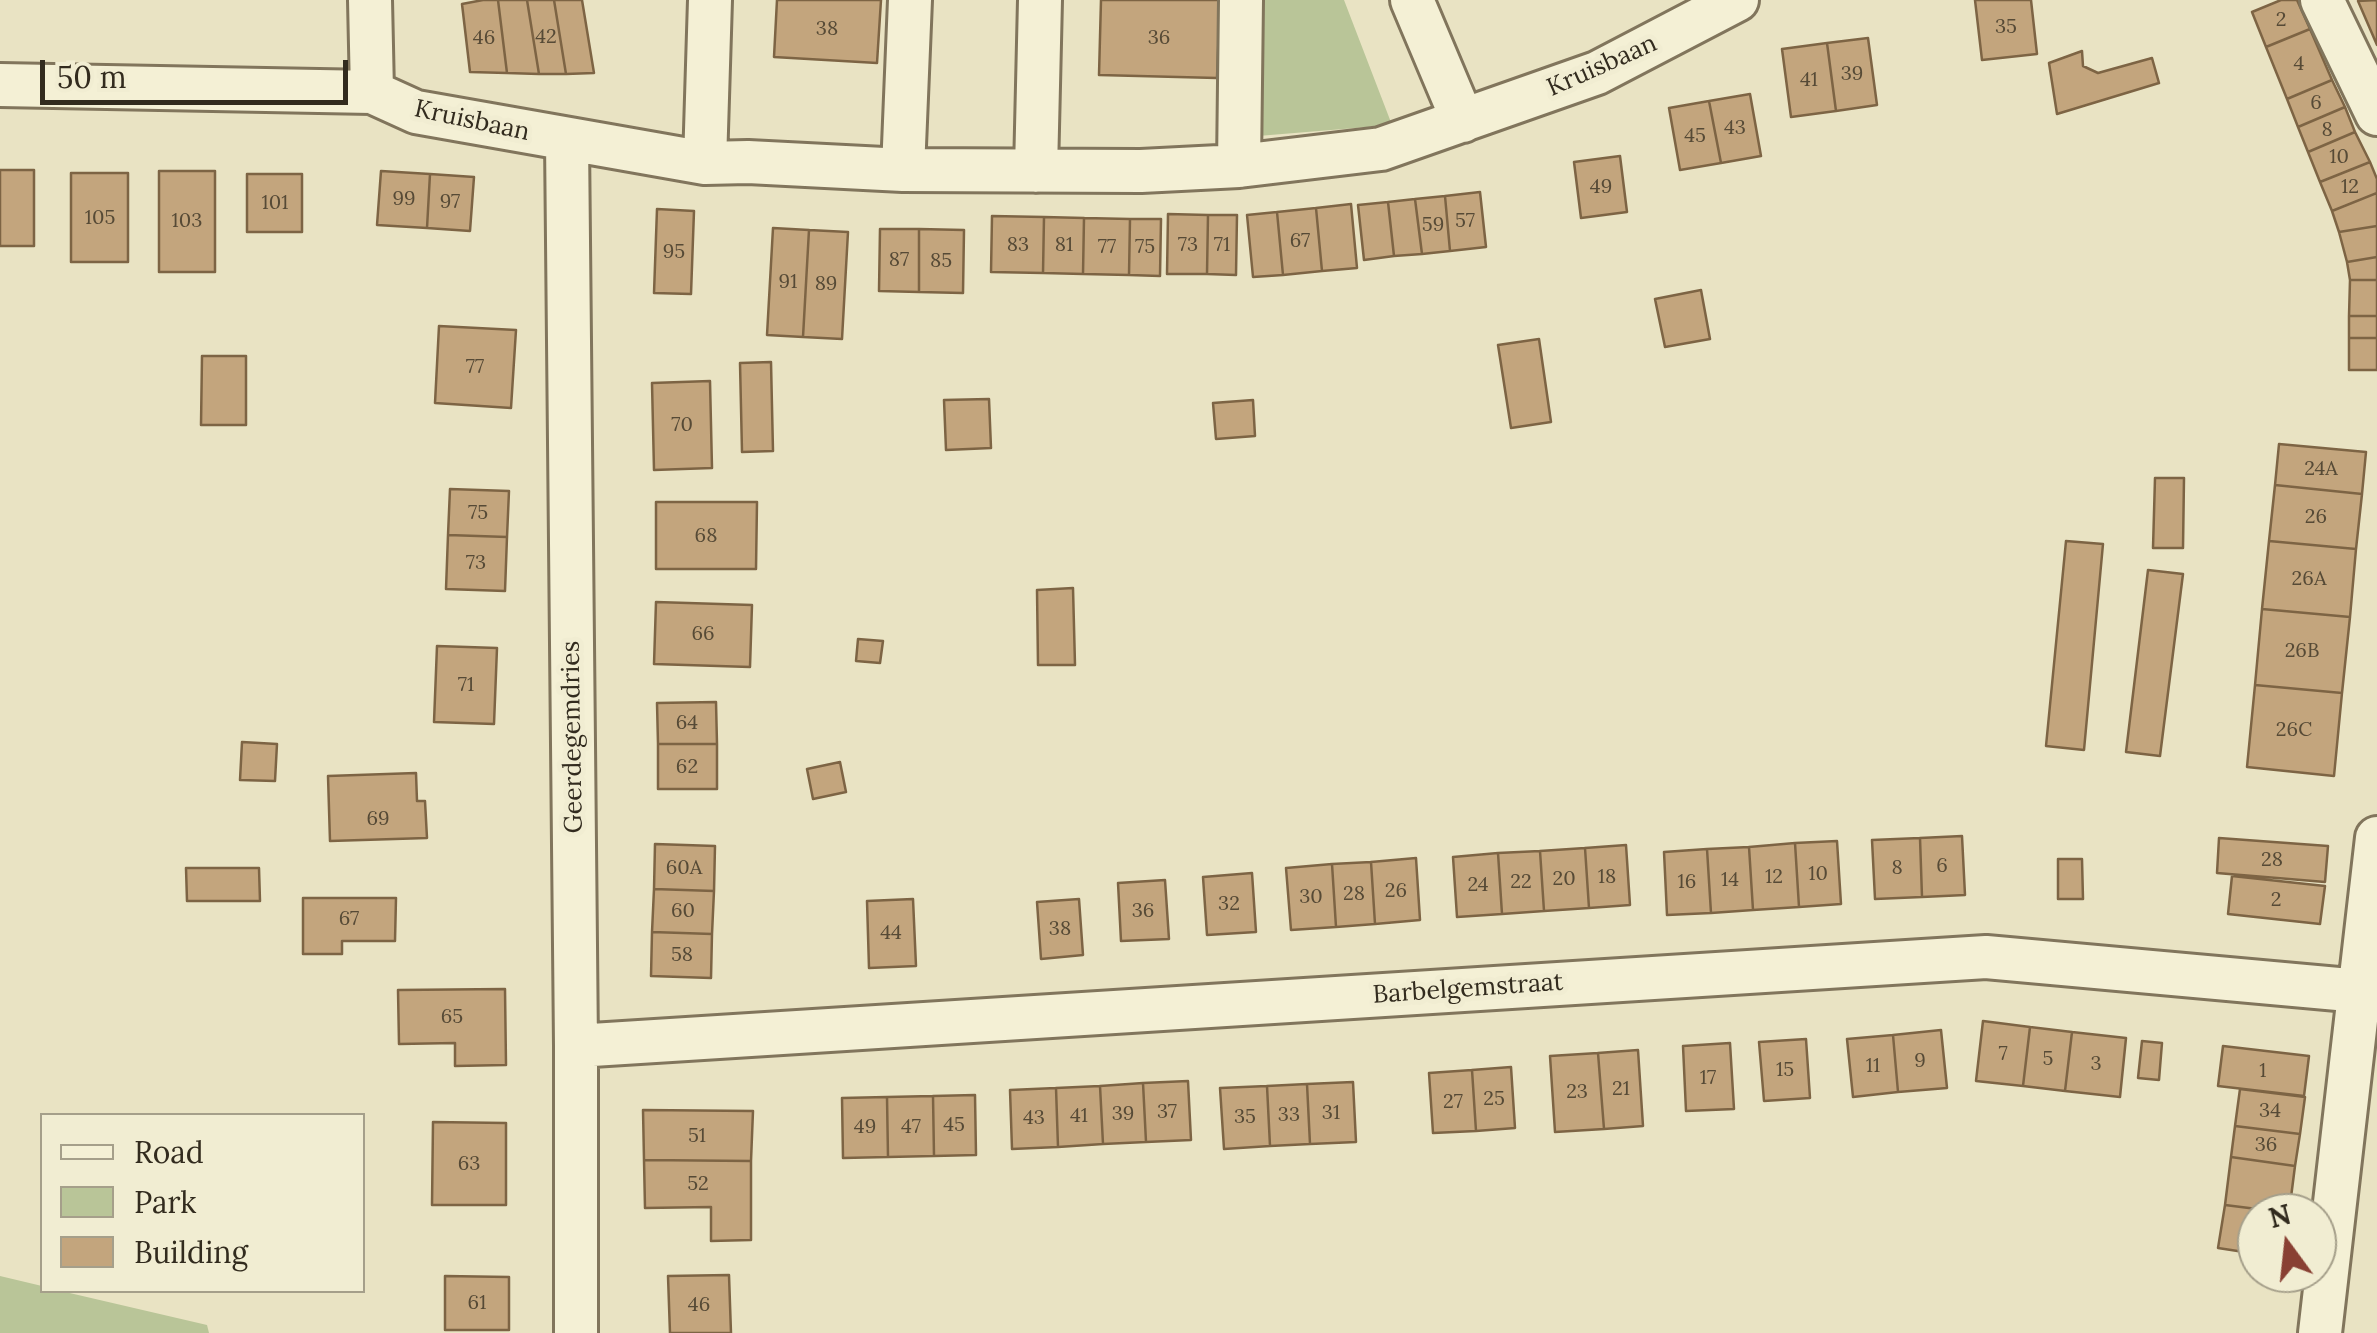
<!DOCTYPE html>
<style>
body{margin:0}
#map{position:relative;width:2377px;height:1333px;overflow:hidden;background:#e9e3c3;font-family:Lora,serif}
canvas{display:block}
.legend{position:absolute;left:40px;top:1113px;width:325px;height:180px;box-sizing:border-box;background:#f1edd2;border:2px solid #a59f8a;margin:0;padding:12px 18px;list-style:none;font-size:30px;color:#322b1e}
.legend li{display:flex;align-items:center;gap:20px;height:50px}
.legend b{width:50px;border:2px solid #a59f8a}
.north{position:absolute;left:2237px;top:1193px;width:100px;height:100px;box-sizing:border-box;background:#f1edd2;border:2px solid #a59f8a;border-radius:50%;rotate:345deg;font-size:28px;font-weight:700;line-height:40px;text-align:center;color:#322b1e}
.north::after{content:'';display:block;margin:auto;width:35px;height:45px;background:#894033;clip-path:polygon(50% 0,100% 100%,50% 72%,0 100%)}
.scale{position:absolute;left:40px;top:60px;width:308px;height:45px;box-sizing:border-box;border:5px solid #322b1e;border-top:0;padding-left:12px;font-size:30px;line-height:35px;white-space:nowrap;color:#322b1e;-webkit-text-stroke:8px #f1edd2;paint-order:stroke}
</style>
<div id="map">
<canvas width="2377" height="1333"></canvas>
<ul class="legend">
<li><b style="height:12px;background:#f4f0d5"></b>Road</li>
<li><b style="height:28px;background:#b9c598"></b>Park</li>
<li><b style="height:28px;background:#c3a57d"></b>Building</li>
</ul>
<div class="north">N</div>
<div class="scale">50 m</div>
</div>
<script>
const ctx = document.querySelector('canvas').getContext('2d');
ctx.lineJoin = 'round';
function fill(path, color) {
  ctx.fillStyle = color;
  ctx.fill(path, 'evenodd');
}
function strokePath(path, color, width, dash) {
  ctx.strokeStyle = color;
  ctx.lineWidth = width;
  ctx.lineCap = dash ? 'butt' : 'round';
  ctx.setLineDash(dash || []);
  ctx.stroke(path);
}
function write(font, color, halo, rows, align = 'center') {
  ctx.font = font + ' Lora,serif';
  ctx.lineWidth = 10;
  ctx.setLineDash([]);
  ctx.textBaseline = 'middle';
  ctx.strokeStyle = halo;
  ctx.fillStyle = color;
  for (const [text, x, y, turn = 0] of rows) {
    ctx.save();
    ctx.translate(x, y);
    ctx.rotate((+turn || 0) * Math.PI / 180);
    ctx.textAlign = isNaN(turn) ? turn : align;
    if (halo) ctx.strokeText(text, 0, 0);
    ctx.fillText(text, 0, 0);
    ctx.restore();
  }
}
fill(new Path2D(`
 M1260,0H1344L1392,125L1258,136Z
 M0,1276L42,1286V1290L61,1291L207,1325L209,1333H0Z`), '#b9c598');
const building = new Path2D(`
 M483,0H498L507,73L470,72L462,4Z
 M498,0H527L539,74L507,73Z
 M527,0H554L566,74H539Z
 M554,0H582L594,73L566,74Z
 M777,0H881L877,63L774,57Z
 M1101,0H1220L1217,78L1099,75Z
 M1975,0H2031L2037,54L1982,60Z
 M2281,0H2297L2310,29L2266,47L2252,12Z
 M2377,0V45L2358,1Z
 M2310,29L2332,80L2287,99L2266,47Z
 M1868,38L1877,105L1836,111L1827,43Z
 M1827,43L1836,111L1791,117L1782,49Z
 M2082,51L2083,66L2098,73L2152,58L2159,83L2057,114L2049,63Z
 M2332,80L2345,107L2298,127L2287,99Z
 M1750,94L1761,156L1721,163L1709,101Z
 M1709,101L1721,163L1680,170L1669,108Z
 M2345,107L2355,132L2308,152L2298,127Z
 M2355,132L2370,162L2320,182L2308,152Z
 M1620,156L1627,212L1581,218L1574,162Z
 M2370,162L2377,179V193L2332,211L2320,182Z
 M0,170H34V246H0Z
 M159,171H215V272H159Z
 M381,171L430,174L427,228L377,225Z
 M71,173H128V262H71Z
 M247,174H302V232H247Z
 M430,174L474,177L470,231L427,228Z
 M1480,192L1486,247L1450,251L1445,196Z
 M2377,193V226L2339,232L2332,211Z
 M1445,196L1450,251L1422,254L1415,199Z
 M1415,199L1422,254L1394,256L1388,202Z
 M1388,202L1394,256L1364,260L1358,205Z
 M1351,204L1357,268L1322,271L1316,208Z
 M1316,208L1322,271L1283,275L1277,212Z
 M657,209L694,211L691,294L654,293Z
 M1277,212L1283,275L1253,277L1247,215Z
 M1168,214L1208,215L1207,274H1167Z
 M1208,215H1237L1236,275L1207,274Z
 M992,216L1044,217L1043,273L991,272Z
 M1044,217L1084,218L1083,274L1043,273Z
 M1084,218L1130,219L1129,275L1083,274Z
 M1130,219H1161L1160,276L1129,275Z
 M2377,226V257L2347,262L2339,232Z
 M773,228L809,230L803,337L767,335Z
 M880,229H919V292L879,291Z
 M919,229L964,230L963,293L919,292Z
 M809,230L848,232L842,339L803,337Z
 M2377,257V280H2350L2347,262Z
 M2350,280H2377V316H2349Z
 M1701,290L1710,339L1665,347L1655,299Z
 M2349,316H2377V338H2349Z
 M439,326L516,330L511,408L435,403Z
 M2349,338H2377V370H2349Z
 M1539,339L1551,422L1511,428L1498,345Z
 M202,356H246V425H201Z
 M771,362L773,451L742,452L740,363Z
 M710,381L712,468L654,470L652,383Z
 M989,399L991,448L946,450L944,400Z
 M1253,400L1255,436L1216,439L1213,403Z
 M2279,444L2366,452L2362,494L2275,485Z
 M2155,478H2184L2183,548H2153Z
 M2275,485L2362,494L2356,549L2269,541Z
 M450,489L509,491L507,537L448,535Z
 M656,502H757L756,569H656Z
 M448,535L507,537L505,591L446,589Z
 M2066,541L2103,544L2084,750L2046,746Z
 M2269,541L2356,549L2350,617L2262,609Z
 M2148,570L2183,574L2160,756L2126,752Z
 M1073,588L1075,665H1038L1037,590Z
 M656,602L752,605L750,667L654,664Z
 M2262,609L2350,617L2342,693L2255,685Z
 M858,639L883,641L880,663L856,661Z
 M437,646L497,648L494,724L434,722Z
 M2255,685L2342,693L2334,776L2247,767Z
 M716,702L717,744H658L657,703Z
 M242,742L277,744L275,781L240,780Z
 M658,744H717V789H658Z
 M840,762L846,792L813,799L807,769Z
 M416,773L417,801H425L427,838L330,841L328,776Z
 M1962,836L1965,895L1922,897L1920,838Z
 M1920,838L1922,897L1875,899L1872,840Z
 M2219,838L2328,846L2325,882L2217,873Z
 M1837,841L1841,904L1799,907L1795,843Z
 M1795,843L1799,907L1753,910L1749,847Z
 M655,844L715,846L714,891L654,889Z
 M1626,845L1630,905L1589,908L1585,848Z
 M1749,847L1753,910L1711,913L1707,849Z
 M1585,848L1589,908L1544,911L1540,851Z
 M1707,849L1711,913L1667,915L1664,852Z
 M1540,851L1544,911L1502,914L1498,853Z
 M1498,853L1502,914L1457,917L1453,857Z
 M1416,858L1420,920L1375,924L1371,862Z
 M2058,859H2082L2083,899H2058Z
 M1371,862L1375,924L1336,927L1332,864Z
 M1332,864L1336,927L1291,930L1286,868Z
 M186,868H259L260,901H187Z
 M1252,873L1256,932L1207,935L1203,877Z
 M2232,876L2325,886L2320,924L2228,914Z
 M1165,880L1169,939L1121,941L1118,883Z
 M654,889L714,891L712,934L652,932Z
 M303,898H396L395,941H342V954H303Z
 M913,899L916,966L869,968L867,901Z
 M1079,899L1083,955L1041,959L1037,902Z
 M652,932L712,934L711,978L651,976Z
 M505,989L506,1065L455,1066V1043L399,1044L398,990Z
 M1983,1021L2030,1027L2023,1086L1976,1081Z
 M2030,1027L2072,1032L2065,1091L2023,1086Z
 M1941,1030L1947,1088L1898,1092L1893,1035Z
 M2072,1032L2126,1038L2120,1097L2065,1091Z
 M1893,1035L1898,1092L1853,1097L1847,1039Z
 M1806,1039L1810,1098L1764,1101L1759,1042Z
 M2142,1041L2162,1043L2159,1080L2138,1078Z
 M1730,1043L1734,1109L1686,1111L1683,1046Z
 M2223,1046L2309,1056L2304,1096L2218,1086Z
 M1638,1050L1643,1126L1604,1129L1598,1053Z
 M1598,1053L1604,1129L1555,1132L1550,1056Z
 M1511,1067L1515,1128L1476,1131L1472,1070Z
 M1472,1070L1476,1131L1433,1133L1429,1073Z
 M1188,1081L1191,1140L1146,1142L1143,1083Z
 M1353,1082L1356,1142L1310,1144L1307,1084Z
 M1143,1083L1146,1142L1103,1144L1100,1086Z
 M1307,1084L1310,1144L1270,1146L1267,1086Z
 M1100,1086L1103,1144L1058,1147L1056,1088Z
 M1267,1086L1270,1146L1224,1149L1220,1088Z
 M1056,1088L1058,1147L1012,1149L1010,1090Z
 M2240,1089L2305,1097L2300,1134L2235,1126Z
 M975,1095L976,1155L934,1156L933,1096Z
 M933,1096L934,1156L888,1157L887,1097Z
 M887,1097L888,1157L843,1158L842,1098Z
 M643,1110L753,1111L751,1161L644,1160Z
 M433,1122L506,1123V1205H432Z
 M2235,1126L2300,1134L2295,1166L2231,1157Z
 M2231,1157L2295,1166L2289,1213L2225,1205Z
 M644,1160L751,1161V1240L711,1241V1207L645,1208Z
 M2225,1205L2289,1213H2257V1254L2218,1248Z
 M729,1275L731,1333H670L668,1276Z
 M445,1276L509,1277V1330H445Z`);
fill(building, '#c3a57d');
strokePath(building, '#7d6444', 2.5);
const minor = new Path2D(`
 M370,0L372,92
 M1412,0L1463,121
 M2322,0L2377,114
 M0,85L372,92L416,112L705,163L748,162L903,170L1141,171L1239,166L1381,149L1597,73L1737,0
 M567,140L576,1046V1333
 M705,163L710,0
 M1239,166L1241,0
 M903,170L910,0
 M1036,171L1040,0
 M576,1046L1986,957L2360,991
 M2320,1333L2377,838`);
strokePath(minor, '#81755c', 48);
strokePath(minor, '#f4f0d5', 42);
write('20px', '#564a36', null, [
 ["2",2281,20],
 ["35",2006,27],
 ["38",827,29],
 ["42",546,37],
 ["46",484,38],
 ["36",1159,38],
 ["4",2299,64],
 ["39",1852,74],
 ["41",1809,80],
 ["6",2316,103],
 ["43",1735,128],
 ["8",2327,130],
 ["45",1695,136],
 ["10",2339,157],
 ["49",1601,187],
 ["12",2350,187],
 ["99",404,199],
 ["97",450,202],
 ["101",275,203],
 ["105",100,218],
 ["103",187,221],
 ["57",1465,221],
 ["59",1433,225],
 ["67",1300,241],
 ["83",1018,245],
 ["81",1064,245],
 ["73",1188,245],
 ["71",1222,245],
 ["77",1107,247],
 ["75",1145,247],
 ["95",674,252],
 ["87",899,260],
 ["85",941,261],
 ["91",788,282],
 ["89",826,284],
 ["77",475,367],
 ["70",682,425],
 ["24A",2321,469],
 ["75",478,513],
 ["26",2316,517],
 ["68",706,536],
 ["73",476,563],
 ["26A",2309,579],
 ["66",703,634],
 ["26B",2302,651],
 ["71",466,685],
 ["64",687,723],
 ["26C",2294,730],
 ["62",687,767],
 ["69",378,819],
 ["28",2272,860],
 ["6",1942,866],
 ["60A",684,868],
 ["8",1897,868],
 ["10",1818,874],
 ["18",1607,877],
 ["12",1774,877],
 ["20",1564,879],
 ["14",1730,880],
 ["22",1521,882],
 ["16",1687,882],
 ["24",1478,885],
 ["26",1396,891],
 ["28",1354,894],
 ["30",1311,897],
 ["2",2276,900],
 ["32",1229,904],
 ["60",683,911],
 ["36",1143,911],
 ["67",349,919],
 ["38",1060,929],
 ["44",891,933],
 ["58",682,955],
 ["65",452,1017],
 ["7",2003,1054],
 ["5",2048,1059],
 ["9",1920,1061],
 ["3",2096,1064],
 ["11",1873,1066],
 ["15",1785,1070],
 ["1",2263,1071],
 ["17",1708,1078],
 ["21",1621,1089],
 ["23",1577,1092],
 ["25",1494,1099],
 ["27",1453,1102],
 ["34",2270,1111],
 ["37",1167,1112],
 ["31",1331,1113],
 ["39",1123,1114],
 ["33",1289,1115],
 ["41",1079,1116],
 ["35",1245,1117],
 ["43",1034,1118],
 ["45",954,1125],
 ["49",865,1127],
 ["47",911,1127],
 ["51",697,1136],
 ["36",2266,1145],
 ["63",469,1164],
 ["52",698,1184],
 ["61",477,1303],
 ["46",699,1305]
]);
write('25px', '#322b1e', '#f1edd2', [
 ["Kruisbaan",1602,66,-24],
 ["Kruisbaan",472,121,12],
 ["Geerdegemdries",573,737,-91],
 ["Barbelgemstraat",1468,989,-4]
]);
</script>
